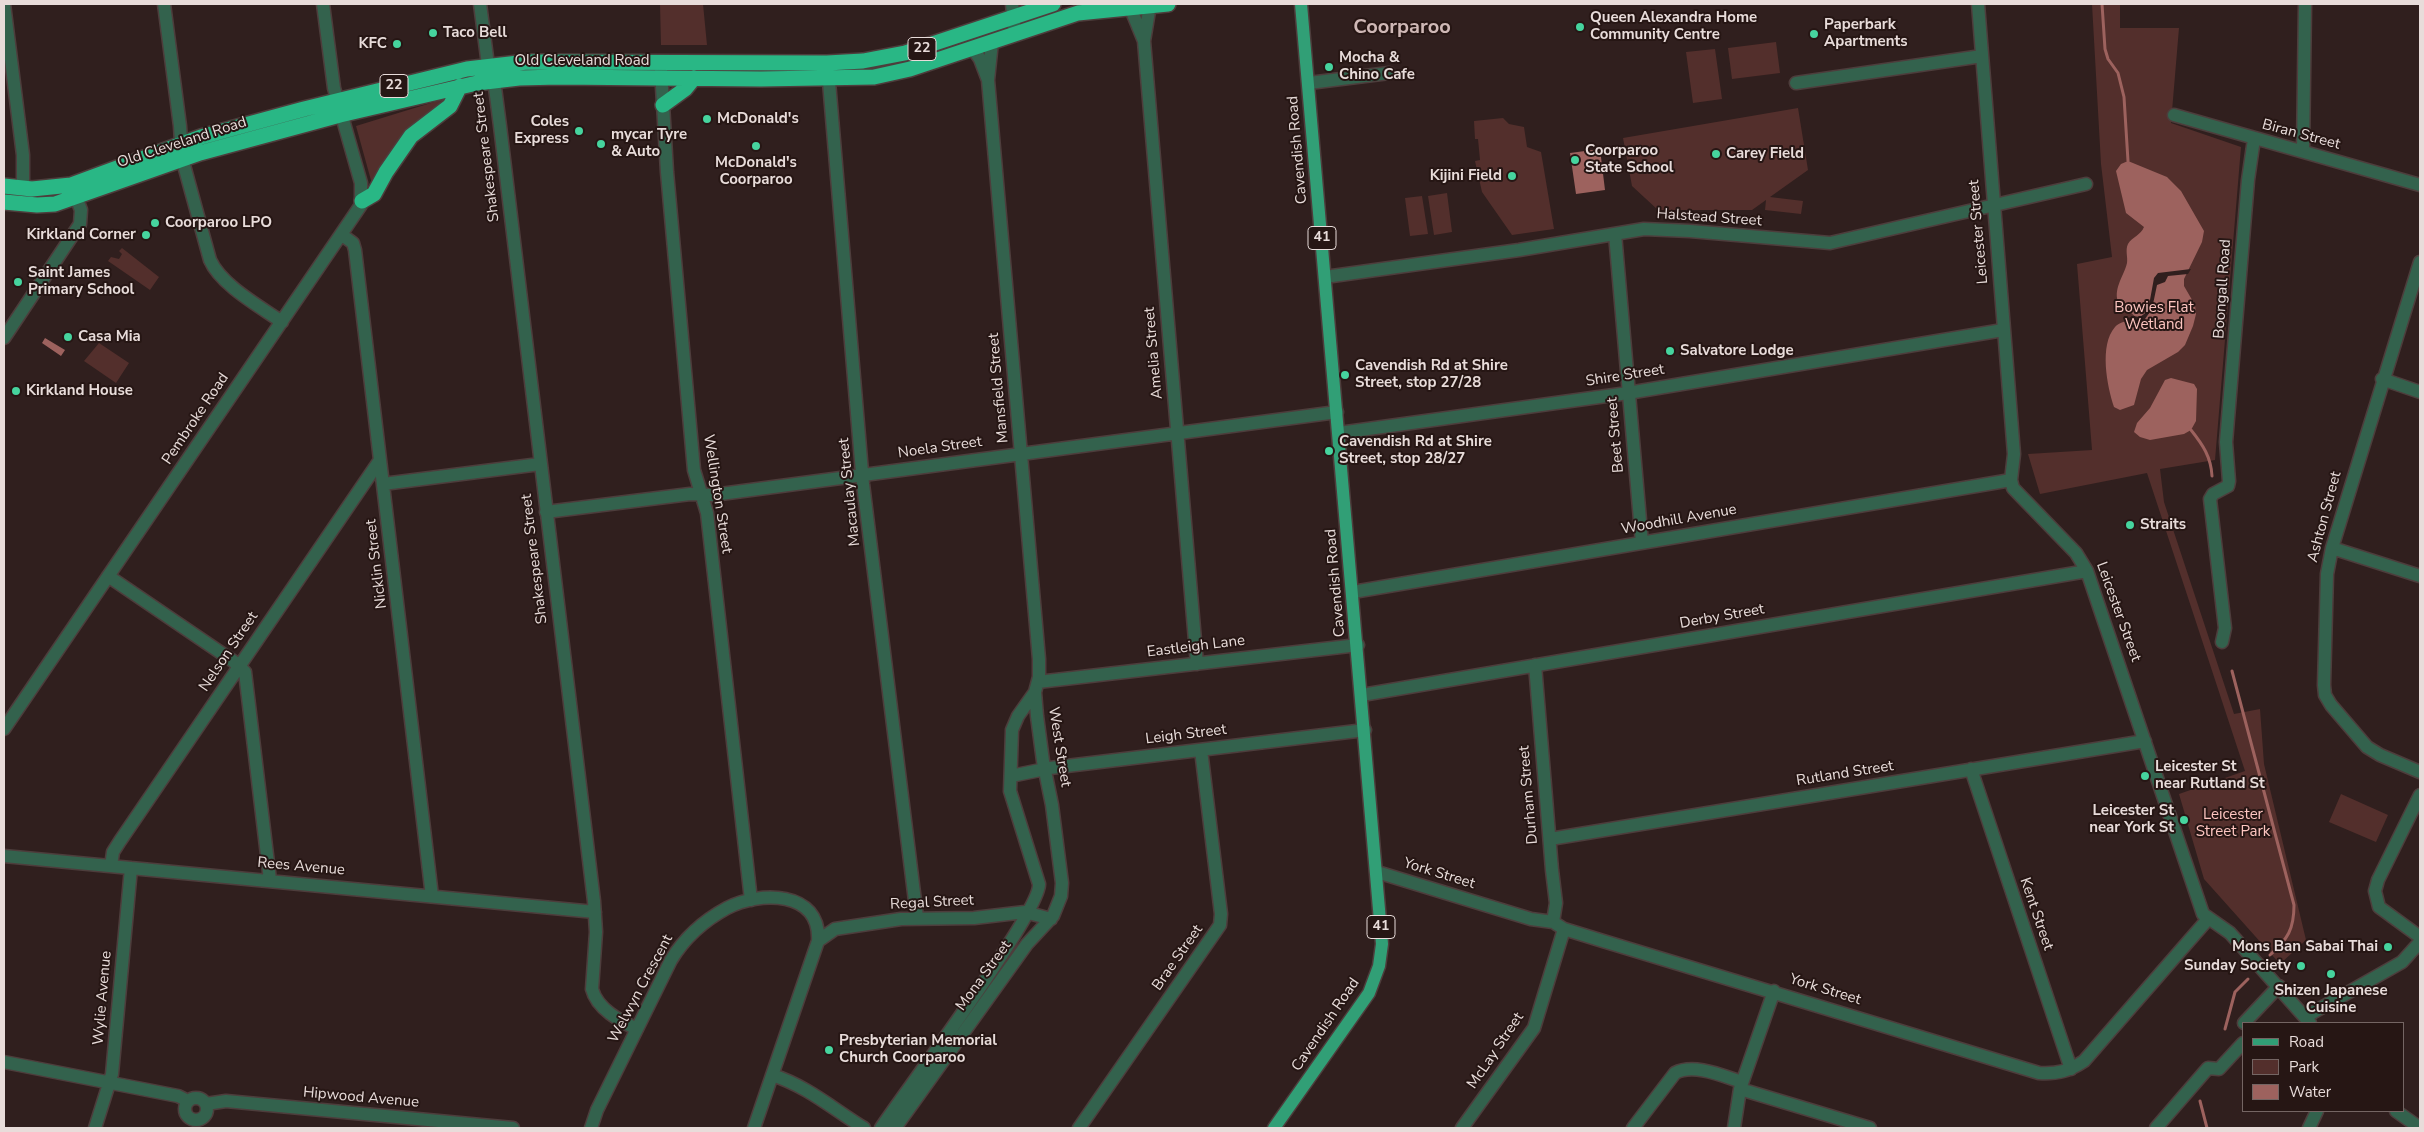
<!DOCTYPE html>
<style>
body{margin:0}
#map{position:relative;width:2424px;height:1132px;overflow:hidden;background:#301f1e;font-family:"Nunito Sans",sans-serif}
canvas{display:block}
.frame{position:absolute;inset:0;border:5px solid #e8dcda;pointer-events:none}
.legend{position:absolute;left:2242px;top:1022px;width:162px;height:90px;box-sizing:border-box;background:#261614;border:1px solid #746563;margin:0;padding:6px 9px;list-style:none;font-size:15px;color:#e8dcda}
.legend li{display:flex;align-items:center;gap:10px;height:25px}
.legend b{width:25px;border:1px solid #746563}
</style>
<div id="map">
<canvas width="2424" height="1132"></canvas>
<div class="frame"></div>
<ul class="legend">
<li><b style="height:6px;background:#319f76"></b>Road</li>
<li><b style="height:14px;background:#532f2c"></b>Park</li>
<li><b style="height:14px;background:#9d625e"></b>Water</li>
</ul>
</div>
<script>
const ctx = document.querySelector('canvas').getContext('2d');
ctx.lineJoin = 'round';
function fill(path, color) {
  ctx.fillStyle = color;
  ctx.fill(path, 'evenodd');
}
function strokePath(path, color, width, dash) {
  ctx.strokeStyle = color;
  ctx.lineWidth = width;
  ctx.lineCap = dash ? 'butt' : 'round';
  ctx.setLineDash(dash || []);
  ctx.stroke(path);
}
function write(font, color, halo, rows, align = 'center') {
  ctx.font = font + ' "Nunito Sans",sans-serif';
  ctx.lineWidth = 4;
  ctx.setLineDash([]);
  ctx.textBaseline = 'middle';
  ctx.strokeStyle = halo;
  ctx.fillStyle = color;
  for (const [text, x, y, turn = 0] of rows) {
    ctx.save();
    ctx.translate(x, y);
    ctx.rotate((+turn || 0) * Math.PI / 180);
    ctx.textAlign = isNaN(turn) ? turn : align;
    if (halo) ctx.strokeText(text, 0, 0);
    ctx.fillText(text, 0, 0);
    ctx.restore();
  }
}
fill(new Path2D(`
 M660,4H703L707,45H661Z
 M2092,4H2120V28H2179L2171,123L2241,147L2215,460L2160,469L2164,502L2234,714L2260,709L2264,764L2306,940L2280,964L2204,879L2179,794L2245,771L2147,473L2040,494L2028,454L2092,450L2077,264L2112,257L2101,164Z
 M1776,42L1780,73L1732,79L1728,48Z
 M1715,49L1722,99L1693,103L1686,52Z
 M447,98L437,112L404,131L372,184L356,126Z
 M1798,108L1808,170L1770,197L1803,201L1801,214L1765,210L1766,200L1752,210H1658L1632,186L1623,138Z
 M1503,118L1509,124L1524,127L1527,147L1541,152L1554,229L1512,235L1482,192L1475,161L1480,160L1478,139H1475L1474,121Z
 M1447,193L1452,232L1434,235L1428,196Z
 M1422,196L1428,234L1410,236L1405,198Z
 M122,248L159,277L150,290L108,261L111,257L119,259L122,254L119,251Z
 M99,343L129,363L116,383L84,361Z
 M2341,794L2388,815L2376,842L2329,822Z`), '#532f2c');
fill(new Path2D(`
 M1600,149L1605,190L1576,194L1570,153Z
 M2128,161L2167,177L2181,191L2204,231L2202,242L2184,279V286L2195,305L2196,314L2193,326L2185,345L2178,352L2147,370L2141,379L2134,405L2120,410L2114,407C2107,386 2099,345 2115,327C2119,322 2130,320 2136,318C2132,311 2123,311 2119,304C2112,290 2124,276 2127,263C2128,257 2125,250 2128,244C2132,237 2141,235 2144,227L2126,213L2116,171L2121,164Z
 M45,338L65,350L61,356L42,343Z
 M2171,378L2194,384L2197,389L2196,421L2191,430L2184,434L2150,440L2140,437L2134,432L2137,423L2150,408L2165,380Z`), '#9d625e');
fill(new Path2D(`
 M2191,269L2188,274L2168,276L2165,282L2157,285L2152,309L2145,319L2139,322L2124,320L2133,316L2140,317L2148,311L2154,278L2158,273Z`), '#301f1e');
strokePath(new Path2D(`
 M2102,4L2105,49L2108,59L2118,73L2124,97L2128,161
 M2191,430C2203,445 2211,457 2212,476
 M2232,671L2294,905C2294,929 2288,939 2270,955
 M2225,1029L2235,992L2248,979
 M2200,1101L2207,1128`), '#9d625e', 3);
const minor = new Path2D(`
 M4,4L23,155V188
 M164,4L180,126L182,158L210,260C221,285 259,306 282,322
 M480,4L488,65L494,80L500,126L594,901L596,932L592,989C597,1009 620,1021 637,1029
 M1012,4L1015,34
 M1978,4L2014,454L2011,480L2013,488L2076,553L2087,571L2203,914L2230,933L2310,1023
 M1130,7L1144,41L1197,664
 M1144,41L1150,5
 M973,49L980,59L988,80
 M661,70L667,172L694,470L707,513L751,900
 M828,70L863,484L917,917
 M1309,83L1389,73
 M1796,83L1982,56
 M2174,115L2420,185
 M2303,151L2305,4
 M1615,234L1642,543
 M342,235L353,243L355,250L432,896
 M2420,262L2332,548L2327,574L2324,685L2325,695L2331,705L2367,747L2380,755L2420,772
 M1325,277L1519,250L1644,229L1690,231L1830,243L2086,184
 M4,338L80,224L81,210L73,189
 M2382,379L2420,392
 M1339,433L1628,393L2003,330
 M383,484L540,464
 M546,512L690,494L713,495L1337,412
 M2332,548L2420,576
 M108,576L233,661L245,672L270,880
 M1353,592L2011,480
 M2222,642L2225,628L2210,499L2213,494L2228,486L2229,481L2226,442L2248,180L2254,139
 M1535,665L1552,870L1556,903L1553,922
 M1038,682L1358,645
 M1362,695L2087,571
 M4,729L361,205V183L334,88L323,4
 M1971,769L2071,1069
 M1011,776L1050,768L1365,730
 M2420,795L2378,880L2375,891L2379,907L2420,937
 M1550,839L2145,741
 M4,856L595,912
 M111,866L113,852L120,841L380,460
 M1377,872L1531,919L1553,922L1564,929L1603,941L2039,1073C2058,1074 2069,1071 2084,1061L2208,919
 M818,941L835,929L901,919L974,918L1025,912L1051,919
 M2305,1017L2402,962L2420,942
 M2244,1023L2279,986
 M4,1062L178,1096L188,1101
 M772,1075C807,1086 833,1109 864,1128
 M1740,1089L1870,1128
 M185 1109a11 11 0 1 1 22 0a11 11 0 1 1-22 0Z
 M206,1104L226,1101L513,1128
 M2396,1111L2420,1128
 M95,1128L112,1074L131,868
 M591,1128L597,1110L671,960C685,937 703,921 727,908C759,891 821,890 818,941L754,1128
 M881,1128C905,1092 1041,911 1039,884L1010,791L1012,730L1018,716L1035,692
 M895,1128L1027,944L1053,916L1061,896L1062,883L1052,805L1043,761L1037,716L1035,692L1039,677V659L988,80L992,42
 M1079,1128L1220,925L1221,914L1201,750
 M1462,1128L1534,1028L1564,929
 M1633,1128L1675,1073C1694,1063 1723,1076 1742,1082
 M1734,1128L1740,1089L1774,991
 M2156,1128L2208,1068L2219,1069L2243,1043
 M2309,1128L2317,1111`);
const major = new Path2D(`
 M1274,1128L1369,993L1379,966L1382,944L1301,4`);
const highway = new Path2D(`
 M663,105L685,89L694,78
 M4,186L32,189L71,185L201,137L304,109L467,69L527,62L827,63L863,61L905,53L1053,4
 M362,201L374,194L386,172L411,136L450,106L460,86
 M4,202L37,205L55,204L200,153L340,115L477,83L519,78L559,77L761,79L874,77L910,69L1078,13L1168,4`);
strokePath(minor, '#4d3d3c', 15);
strokePath(major, '#4d3d3c', 15);
strokePath(highway, '#4d3d3c', 18);
strokePath(minor, '#33624d', 12);
strokePath(major, '#319f76', 12);
strokePath(highway, '#29b785', 15);
for (const [x, y, r, color] of [
 [1580,27,5,"#46d49e"],
 [433,33,5,"#46d49e"],
 [1814,34,5,"#46d49e"],
 [397,44,5,"#46d49e"],
 [1329,67,5,"#46d49e"],
 [707,119,5,"#46d49e"],
 [579,131,5,"#46d49e"],
 [601,144,5,"#46d49e"],
 [756,146,5,"#46d49e"],
 [1716,154,5,"#46d49e"],
 [1575,160,5,"#46d49e"],
 [1512,176,5,"#46d49e"],
 [155,223,5,"#46d49e"],
 [146,235,5,"#46d49e"],
 [18,282,5,"#46d49e"],
 [68,337,5,"#46d49e"],
 [1670,351,5,"#46d49e"],
 [1345,375,5,"#46d49e"],
 [16,391,5,"#46d49e"],
 [1329,451,5,"#46d49e"],
 [2130,525,5,"#46d49e"],
 [2145,776,5,"#46d49e"],
 [2184,820,5,"#46d49e"],
 [2388,947,5,"#46d49e"],
 [2301,966,5,"#46d49e"],
 [2331,974,5,"#46d49e"],
 [829,1050,5,"#46d49e"]
]) {
  const dot = new Path2D();
  dot.arc(x, y, r, 0, 2 * Math.PI);
  ctx.fillStyle = color;
  ctx.fill(dot);
  strokePath(dot, '#261614', 2);
}
for (const [x, y, w] of [
 [922,49,28],
 [394,86,28],
 [1322,238,28],
 [1381,927,28]
]) {
  const box = new Path2D();
  box.roundRect(x - w / 2, y - 11.5, w, 23, 4);
  ctx.fillStyle = '#261614';
  ctx.fill(box);
  strokePath(box, '#e8dcda', 1);
}
write('bold 14px', '#e8dcda', null, [
 ["22",922,49],
 ["22",394,86],
 ["41",1322,238],
 ["41",1381,927]
]);
write('bold 15px', '#e8dcda', '#261614', [
 ["Queen Alexandra Home",1590,18],
 ["Community Centre",1590,35],
 ["Paperbark",1824,25],
 ["Apartments",1824,42],
 ["Taco Bell",443,33],
 ["KFC",387,44,"right"],
 ["Mocha &",1339,58],
 ["Chino Cafe",1339,75],
 ["McDonald's",717,119],
 ["Coles",569,122,"right"],
 ["Express",569,139,"right"],
 ["mycar Tyre",611,135],
 ["& Auto",611,152],
 ["Coorparoo",1585,151],
 ["State School",1585,168],
 ["Carey Field",1726,154],
 ["McDonald's",756,163,"center"],
 ["Coorparoo",756,180,"center"],
 ["Kijini Field",1502,176,"right"],
 ["Coorparoo LPO",165,223],
 ["Kirkland Corner",136,235,"right"],
 ["Saint James",28,273],
 ["Primary School",28,290],
 ["Casa Mia",78,337],
 ["Salvatore Lodge",1680,351],
 ["Cavendish Rd at Shire",1355,366],
 ["Street, stop 27/28",1355,383],
 ["Kirkland House",26,391],
 ["Cavendish Rd at Shire",1339,442],
 ["Street, stop 28/27",1339,459],
 ["Straits",2140,525],
 ["Leicester St",2155,767],
 ["near Rutland St",2155,784],
 ["Leicester St",2174,811,"right"],
 ["near York St",2174,828,"right"],
 ["Mons Ban Sabai Thai",2378,947,"right"],
 ["Sunday Society",2291,966,"right"],
 ["Shizen Japanese",2331,991,"center"],
 ["Cuisine",2331,1008,"center"],
 ["Presbyterian Memorial",839,1041],
 ["Church Coorparoo",839,1058]
], 'left');
write('15px', '#e8dcda', '#261614', [
 ["Old Cleveland Road",582,61],
 ["Biran Street",2301,135,15],
 ["Old Cleveland Road",182,143,-18],
 ["Cavendish Road",1298,150,-95],
 ["Shakespeare Street",487,157,-97],
 ["Halstead Street",1709,218,4],
 ["Leicester Street",1979,232,-95],
 ["Boongall Road",2223,289,-86],
 ["Amelia Street",1154,353,-95],
 ["Shire Street",1625,376,-9],
 ["Mansfield Street",999,388,-95],
 ["Pembroke Road",196,419,-56],
 ["Beet Street",1616,435,-95],
 ["Noela Street",940,448,-8],
 ["Macaulay Street",850,492,-96],
 ["Wellington Street",717,494,81],
 ["Ashton Street",2325,517,-75],
 ["Woodhill Avenue",1679,520,-10],
 ["Shakespeare Street",535,559,-97],
 ["Nicklin Street",377,564,-97],
 ["Cavendish Road",1336,583,-95],
 ["Leicester Street",2118,612,70],
 ["Derby Street",1722,617,-10],
 ["Eastleigh Lane",1196,647,-7],
 ["Nelson Street",229,652,-56],
 ["Leigh Street",1186,735,-7],
 ["West Street",1059,747,81],
 ["Rutland Street",1845,774,-9],
 ["Durham Street",1529,795,-95],
 ["Rees Avenue",301,867,5],
 ["York Street",1439,874,17],
 ["Regal Street",932,903,-3],
 ["Kent Street",2036,914,71],
 ["Brae Street",1178,958,-55],
 ["Mona Street",984,976,-54],
 ["Welwyn Crescent",641,989,-62],
 ["York Street",1825,990,17],
 ["Wylie Avenue",103,998,-85],
 ["Cavendish Road",1326,1025,-56],
 ["McLay Street",1496,1051,-56],
 ["Hipwood Avenue",361,1098,5]
]);
write('15px', '#fec6c1', '#261614', [
 ["Bowies Flat",2154,308],
 ["Wetland",2154,325],
 ["Leicester",2233,815],
 ["Street Park",2233,832]
]);
write('bold 20px', '#cfb8b6', '#261614', [
 ["Coorparoo",1402,28]
]);
</script>
